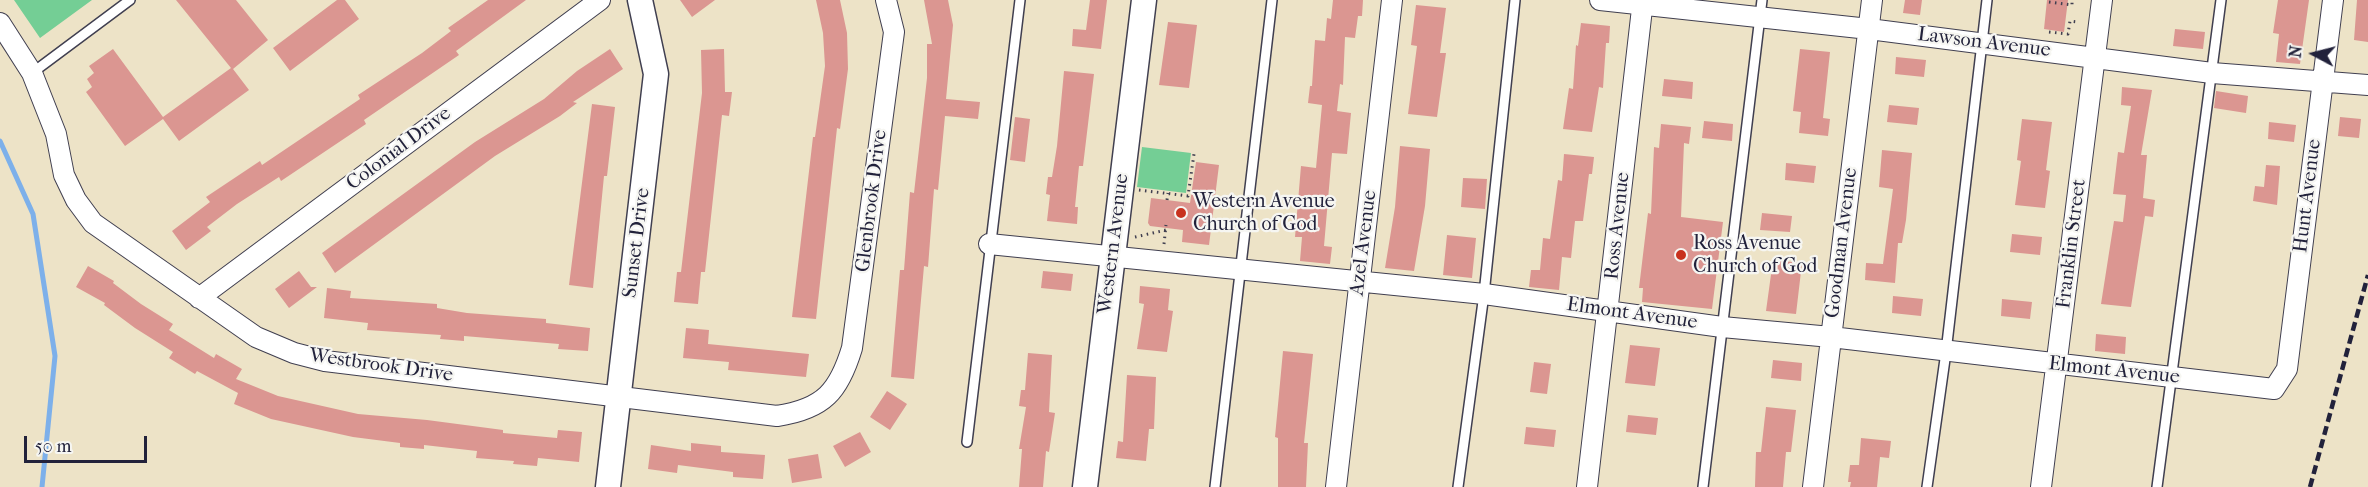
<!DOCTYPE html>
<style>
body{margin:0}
#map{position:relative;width:2368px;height:487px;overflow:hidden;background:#ede3c7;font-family:"IM FELL French Canon",serif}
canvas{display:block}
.north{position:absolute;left:2284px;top:24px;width:60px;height:60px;-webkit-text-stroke:4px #f6f6f2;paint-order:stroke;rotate:277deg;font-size:16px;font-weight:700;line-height:24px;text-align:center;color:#22223b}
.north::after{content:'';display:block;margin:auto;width:21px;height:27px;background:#22223b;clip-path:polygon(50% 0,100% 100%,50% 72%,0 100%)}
.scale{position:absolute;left:24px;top:436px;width:123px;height:27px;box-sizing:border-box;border:3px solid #22223b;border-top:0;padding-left:8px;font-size:18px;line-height:21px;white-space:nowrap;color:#22223b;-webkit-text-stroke:4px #f6f6f2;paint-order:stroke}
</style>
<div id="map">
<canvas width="2368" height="487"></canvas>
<div class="north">N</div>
<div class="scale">50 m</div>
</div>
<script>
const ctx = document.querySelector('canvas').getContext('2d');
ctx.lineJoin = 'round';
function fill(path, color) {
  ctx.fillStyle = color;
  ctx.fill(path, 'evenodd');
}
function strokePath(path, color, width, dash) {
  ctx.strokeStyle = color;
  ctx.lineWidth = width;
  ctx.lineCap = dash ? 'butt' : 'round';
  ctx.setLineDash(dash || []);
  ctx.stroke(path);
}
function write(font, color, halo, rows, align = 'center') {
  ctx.font = font + ' "IM FELL French Canon",serif';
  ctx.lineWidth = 4.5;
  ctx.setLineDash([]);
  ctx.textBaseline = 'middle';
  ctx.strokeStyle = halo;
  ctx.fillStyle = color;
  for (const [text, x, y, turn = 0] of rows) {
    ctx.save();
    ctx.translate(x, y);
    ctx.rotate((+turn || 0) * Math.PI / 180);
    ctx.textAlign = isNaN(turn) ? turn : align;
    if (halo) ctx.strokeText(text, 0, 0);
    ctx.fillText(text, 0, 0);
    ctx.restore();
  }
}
fill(new Path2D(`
 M14,0H92L40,38Z
 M1142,147L1191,153L1186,193L1137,187Z`), '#74ce95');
strokePath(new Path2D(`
 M0,141L33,214L55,356L42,487`), '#7db0ea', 5);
fill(new Path2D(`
 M176,0H236L268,40L233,69L249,90L179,141L163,119L125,146L86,92L92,87L87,79L94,73L89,66L113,49L163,117L231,68Z
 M337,0H345L359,19L290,71L273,48Z
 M488,0H526L456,51L459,55L364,120L366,124L281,181L279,177L237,204L207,227L211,231L186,250L172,231L210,202L206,197L260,161L262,165L360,99L358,95L422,53L451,31L448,28Z
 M680,0H715L692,17Z
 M816,0H840L847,33L848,69L840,129L837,128L816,319L792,317L813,137H815L825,66L823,33Z
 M924,0H948L953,25L946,99L980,102L978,119L945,116L938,190L934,189L928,267L924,266L914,379L891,377L900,270H904L910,192L914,193L927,78V44H932Z
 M1090,0H1107L1101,49L1072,46L1073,29L1086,30Z
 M1333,0H1363L1362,16H1358L1355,38L1345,37L1343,85L1340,84L1337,111L1351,113L1347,154L1332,153L1324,246L1332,247L1330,264L1300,261L1302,237H1295L1301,166L1316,168L1322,105L1308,103L1310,86H1312L1315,40L1325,41L1327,18L1331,19Z
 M1905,0H1922L1920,15L1903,13Z
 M2047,0H2068L2064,32L2044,29Z
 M2278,0H2309L2300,64L2276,62L2279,34L2273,33Z
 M2357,0H2368V42L2354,40Z
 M1416,5L1446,8L1440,53H1446L1437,117L1408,114L1417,46L1411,45Z
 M1168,22L1197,25L1189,88L1159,85Z
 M1581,23L1610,26L1609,43H1606L1603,88L1599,87L1592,132L1563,129L1569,88L1573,89L1576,45L1578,46Z
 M2175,29L2205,32L2203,49L2173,46Z
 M610,49L623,69L573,102L577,103L560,116L495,156L335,273L322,253L475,142L544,99L577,71Z
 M724,49L725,92H732L729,116L722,115L705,272H701L698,304L674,302L677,272H681L702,93L701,50Z
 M1800,49L1830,52L1823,118L1830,119L1828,136L1799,133L1801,112L1793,111Z
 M1896,57L1926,60L1924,77L1895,74Z
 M1064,71L1094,74L1083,166H1079L1075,207H1078L1077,224L1047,221L1050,195L1046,194L1048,177H1052L1057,146Z
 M1664,79L1693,82L1692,99L1662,96Z
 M2122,87L2152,90L2141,155H2147L2143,198L2155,200L2153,217L2145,216L2131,307L2101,304L2114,221L2123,222L2126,195L2113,194L2118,152L2124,153L2131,106L2121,105Z
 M2216,91L2248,96L2246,113L2214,108Z
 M592,104L615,107L607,176H604L593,288L569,285Z
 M1889,105L1919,108L1917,125L1887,122Z
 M1015,117L1030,119L1025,162L1010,160Z
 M2340,117L2361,119L2359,138L2338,136Z
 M2022,119L2052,122L2046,170L2050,171L2045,208L2015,205L2021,161L2017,160Z
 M1704,121L1733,124L1732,141L1702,138Z
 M2269,122L2296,125L2294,142L2268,139Z
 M1661,124L1691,127L1689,144L1684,143L1681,217L1723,222L1712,309L1642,302L1643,288H1639L1648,213L1651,214L1654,147L1659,148Z
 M1400,146L1430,149L1425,206L1414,271L1385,268L1395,207Z
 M1882,150L1912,153L1906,220L1902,243H1898L1895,283L1865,280L1866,263L1883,264L1893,189L1879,187Z
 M1564,154L1594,157L1592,174H1589L1583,221H1575L1571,258L1562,257L1559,290L1529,287L1531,270H1540L1543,238L1550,239L1558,180L1562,181Z
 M1196,162L1219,165L1209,245L1182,242L1183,230L1150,226L1148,223L1151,198L1190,203Z
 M1786,163L1816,166L1814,183L1785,180Z
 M2266,165L2280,166L2277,205L2253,201L2255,186L2264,187Z
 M1463,178L1487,179L1485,209L1461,207Z
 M1762,213L1792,216L1790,232L1760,230Z
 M2012,234L2042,237L2040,255L2010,252Z
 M1447,235L1476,238L1472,278L1443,275Z
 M1773,260L1802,263L1796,314L1766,311Z
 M88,266L114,281L113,283L141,304L173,324L169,330L214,358L216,354L242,369L236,379L278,396L358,414L427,420L503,430V433L557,438L558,430L582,432L579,462L538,458L537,466L513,464L514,461L476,458L477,451L424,445V449L400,447V443L353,437L271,419L234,404L238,393L197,371L195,374L169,358L173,352L135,328L104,305L105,303L76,287Z
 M299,271L311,287H317L289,308L275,289Z
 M1043,271L1073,274L1071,291L1041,288Z
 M1140,286L1170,289L1168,310L1173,311L1167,352L1137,349L1144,304L1139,303Z
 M327,288L351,291L350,298L437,304V308L467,313L546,319V323L590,328L588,351L558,349L559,344L464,336V341L440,339L441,335L367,330L368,323L324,318Z
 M1893,296L1923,299L1921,316L1892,313Z
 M2002,299L2032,302L2030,319L2001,316Z
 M686,328L709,330L708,344L809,354L806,377L728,370L729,362L683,358Z
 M2096,334L2126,337L2125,354L2095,351Z
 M1630,345L1660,348L1655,386L1625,383Z
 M1283,351L1313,354L1304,443H1308L1306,487H1278V438L1275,437Z
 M1028,353L1052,355L1049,412L1055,413L1049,452L1046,451L1043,487H1019L1022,449H1019L1026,407L1019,406L1021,390H1025Z
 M1773,360L1802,363L1801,381L1771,378Z
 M1534,362L1551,364L1547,394L1530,392Z
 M1127,375L1156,377L1154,429H1149L1146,461L1116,458L1118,441L1123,442Z
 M887,391L907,404L890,430L870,417Z
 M1766,407L1796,410L1791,452H1786L1783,487H1755L1756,452H1761Z
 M1628,415L1658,418L1656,435L1626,432Z
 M1526,427L1556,430L1554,447L1524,444Z
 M860,432L871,452L845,467L833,446Z
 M1861,438L1891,441L1889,458L1880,457L1877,487H1850L1851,482H1848L1850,465H1859Z
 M691,443L721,446V452L765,455L763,479L733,477V472L678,465L677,473L648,469L651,445L691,451Z
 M818,454L822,478L792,483L788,459Z`), '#db9691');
const service = new Path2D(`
 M32,73L130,0
 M967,442L1020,0
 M1215,487L1272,0
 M1458,487L1484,294L1515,0
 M1703,487L1762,0
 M1927,487L1946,352L1987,0
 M2157,487L2221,0`);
const minor = new Path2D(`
 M1600,0L1869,29L2212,73L2368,85
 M0,23L32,73L56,134L64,175L76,200L93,223L256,337L294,353L325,361L777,416C824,409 839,391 852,348L894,32L886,0
 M989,244L1484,294L1722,327L1831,337L2274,389L2287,369L2333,0
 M199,298L600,0
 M1336,487L1392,0
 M1587,487L1643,0
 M1813,487L1872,0
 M2041,487L2102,0`);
const tertiary = new Path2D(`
 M608,487L656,74L640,0
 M1085,487L1144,0`);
strokePath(service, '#403f50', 12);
strokePath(minor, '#403f50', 22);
strokePath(tertiary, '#403f50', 27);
strokePath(new Path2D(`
 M2049,2L2072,5V0
 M2049,32L2068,34L2070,21L2078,22
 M1139,190L1188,196L1194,154
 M1167,200L1168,193
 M1135,237L1166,230
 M1164,244L1166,225`), '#403f50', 3, [1.5, 4.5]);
strokePath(service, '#fff', 9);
strokePath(minor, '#fff', 20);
strokePath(tertiary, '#fff', 24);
strokePath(new Path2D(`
 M2310,487L2368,275`), '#22223b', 4.5, [9, 4.5]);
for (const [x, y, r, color] of [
 [1181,213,6,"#c8321e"],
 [1681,255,6,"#c8321e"]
]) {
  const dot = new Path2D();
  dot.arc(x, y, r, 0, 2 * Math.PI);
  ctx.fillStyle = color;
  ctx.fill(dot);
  strokePath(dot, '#f6f6f2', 2);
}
write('20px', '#22223b', '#f6f6f2', [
 ["Lawson Avenue",1984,43,7],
 ["Colonial Drive",399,149,-37],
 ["Hunt Avenue",2308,196,-83],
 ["Glenbrook Drive",872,201,-83],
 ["Ross Avenue",1618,226,-84],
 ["Sunset Drive",637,243,-83],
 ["Azel Avenue",1364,243,-83],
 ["Goodman Avenue",1842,243,-83],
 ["Western Avenue",1114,244,-83],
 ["Franklin Street",2072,244,-83],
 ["Elmont Avenue",1632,314,8],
 ["Westbrook Drive",381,366,8],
 ["Elmont Avenue",2114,371,6]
]);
write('20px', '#22223b', '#f6f6f2', [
 ["Western Avenue",1193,202],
 ["Church of God",1193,225],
 ["Ross Avenue",1693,244],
 ["Church of God",1693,267]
], 'left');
</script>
